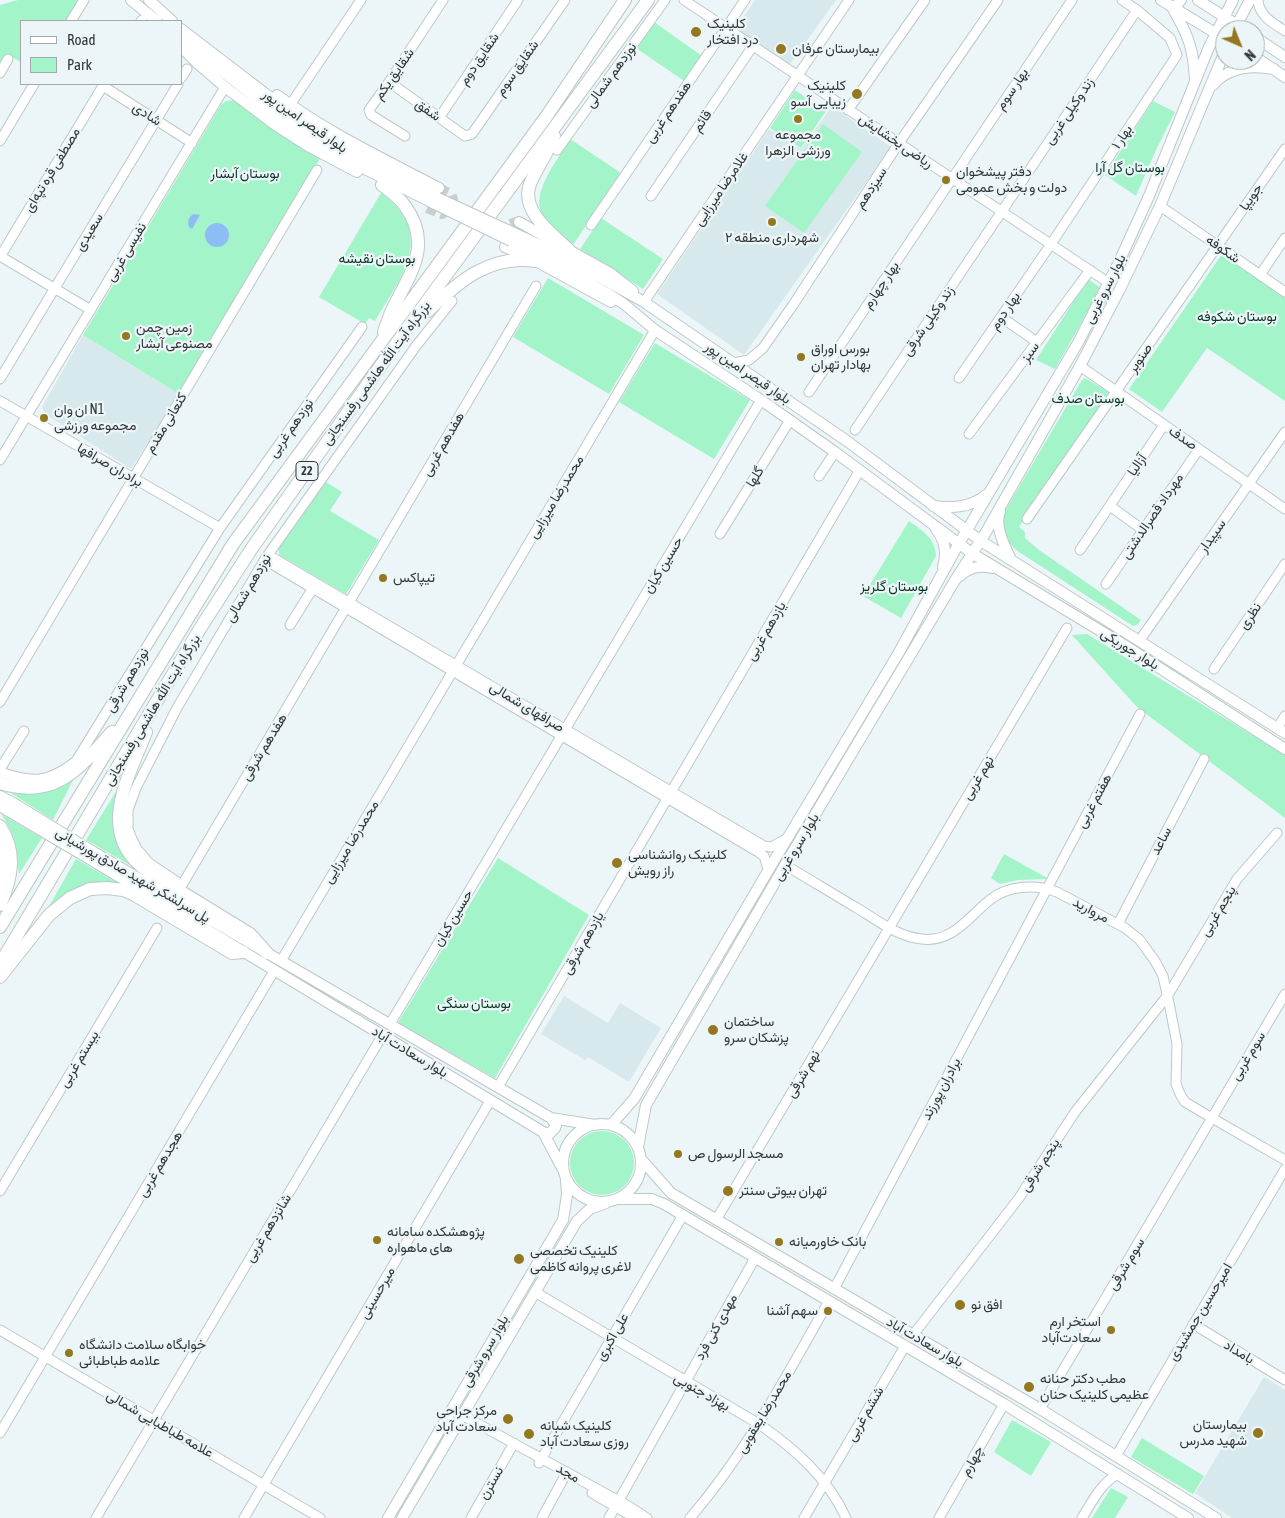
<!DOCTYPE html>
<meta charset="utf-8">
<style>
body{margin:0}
#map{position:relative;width:1285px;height:1518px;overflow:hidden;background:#ecf6f8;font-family:"Asap Condensed",sans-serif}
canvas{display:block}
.legend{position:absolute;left:20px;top:20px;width:162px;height:65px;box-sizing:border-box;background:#ecf6f8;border:1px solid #a2aaab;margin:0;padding:6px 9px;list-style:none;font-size:15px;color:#333737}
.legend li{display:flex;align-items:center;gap:10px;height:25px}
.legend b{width:25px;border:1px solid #a2aaab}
.north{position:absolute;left:1215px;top:20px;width:50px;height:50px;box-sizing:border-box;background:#ecf6f8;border:1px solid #a2aaab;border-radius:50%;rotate:136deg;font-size:14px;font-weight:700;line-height:20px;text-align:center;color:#333737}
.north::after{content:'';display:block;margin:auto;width:18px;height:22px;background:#93781f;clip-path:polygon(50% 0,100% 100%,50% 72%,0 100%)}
</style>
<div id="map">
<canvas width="1285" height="1518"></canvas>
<ul class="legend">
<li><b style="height:6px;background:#fff"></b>Road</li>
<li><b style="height:14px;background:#a3f4c9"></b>Park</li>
</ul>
<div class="north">N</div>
</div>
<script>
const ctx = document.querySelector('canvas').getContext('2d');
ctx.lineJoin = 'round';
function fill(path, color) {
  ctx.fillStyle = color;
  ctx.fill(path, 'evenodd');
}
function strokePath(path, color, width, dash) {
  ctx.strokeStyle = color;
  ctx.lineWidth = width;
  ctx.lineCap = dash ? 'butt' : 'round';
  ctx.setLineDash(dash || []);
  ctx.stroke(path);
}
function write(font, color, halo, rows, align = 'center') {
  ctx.font = font + ' "Asap Condensed",Vazirmatn,sans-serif';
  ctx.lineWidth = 4.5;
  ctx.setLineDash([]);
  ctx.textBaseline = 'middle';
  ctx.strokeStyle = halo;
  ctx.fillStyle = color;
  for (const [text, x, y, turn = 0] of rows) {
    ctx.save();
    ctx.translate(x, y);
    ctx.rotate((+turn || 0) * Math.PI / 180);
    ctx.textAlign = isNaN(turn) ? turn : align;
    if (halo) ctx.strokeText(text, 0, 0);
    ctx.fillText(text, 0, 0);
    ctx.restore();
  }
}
fill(new Path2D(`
 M755,0H836L788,67L734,31Z
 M832,106L891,147L744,355L657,294L769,129L801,149Z
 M83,335L179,394L131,469L45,414L42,407Z
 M564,996L608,1023L620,1003L661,1028L629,1082L588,1057L585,1060L541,1034Z
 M1264,1377L1285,1390V1518H1232L1195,1493Z`), '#d7e9ec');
fill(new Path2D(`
 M18,0H80L68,21H21V62L7,54L0,65V5Z
 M654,22L702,56L684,81L636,48Z
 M795,90L826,111L801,148L770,128Z
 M236,100L321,157L179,394L83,335L221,105L226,101Z
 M1153,101L1175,112L1155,152L1136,196L1105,175Z
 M823,124L862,152L804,233L765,206Z
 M570,139L621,173L573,245C562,236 549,226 542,214C530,192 560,157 570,139Z
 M381,193C437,234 402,276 375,321L369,318L365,324L319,297Z
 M601,218L663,259L643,289L580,249Z
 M1222,254L1285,298V401L1207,348L1162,412L1129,389Z
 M548,278L644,335L609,394L513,337Z
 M1088,279L1101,288L1055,369L1036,360Z
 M655,343L750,400L714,459L619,402Z
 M1085,378L1110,393L1104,405L1100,406L1019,527L1025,532V538L1039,550L1141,620L1137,625L1133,626L1019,552C1004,540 1005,534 1002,516L1082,380Z
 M323,480L342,492L330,511L379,540L346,594L279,555V548Z
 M909,521C922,530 936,539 936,556L901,618L863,596Z
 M1087,634L1285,755V818L1137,707L1072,635Z
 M74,778L53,820L3,788Z
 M117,790L132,862L130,865L86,840Z
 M1,814L42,838L19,874C16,846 17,838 1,814Z
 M1004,854L1049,879L1018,880L1000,884L991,878Z
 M498,858L589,915L495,1078L399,1023V1021Z
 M76,859L121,885L48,908Z
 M570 1163a32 32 0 1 1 64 0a32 32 0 1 1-64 0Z
 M1012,1420L1051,1442L1031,1476L994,1452Z
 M1142,1438L1204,1476L1193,1494L1131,1457Z
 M1111,1488L1128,1497L1115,1518H1092Z`), '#a3f4c9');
fill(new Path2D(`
 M194,214L200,215L192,229L189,227C187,221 189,216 194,214Z
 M205 235a12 12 0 1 1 24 0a12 12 0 1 1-24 0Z`), '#8ebdf6');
strokePath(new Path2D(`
 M427,208L442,214L450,209L453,199L451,194L439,188
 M501,235C504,228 511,221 519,222`), '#c7d0d1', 10, [10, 5]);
const minor = new Path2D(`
 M684,0L1109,283
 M1258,0C1259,16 1273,23 1285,31
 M71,21L84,0
 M141,21L142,20
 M0,73L8,59
 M181,78L187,69
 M389,82L465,136L472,134L565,0
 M103,86L192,143
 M290,105L361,0
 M848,110L925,0
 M439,118L518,0
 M405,136L371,115L369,110L389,82L443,0
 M0,141L34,84
 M557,150L665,0
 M651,196L753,46
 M1160,206L1285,292
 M591,225L745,0
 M0,256L91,310
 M0,257L104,84
 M1260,275L1285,238
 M452,301L416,346L265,559L177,708L136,788L128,810V829L132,839L137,849L149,863L182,885L536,286
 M644,302L849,0
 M1001,317L1037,342
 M734,363L749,360L763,348L793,305L899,143L998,0
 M1080,366L1285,509
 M959,378L1051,244L1177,55L1170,38L1137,10L1122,0
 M0,379L178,84
 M809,392L1072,0
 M0,401L220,528
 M855,430L1137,10
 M969,434L1090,270
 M0,460L225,87
 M819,476L835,452
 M1110,506L1143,530
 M1027,519L1285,149
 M720,534L790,420
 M1080,550L1164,425
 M268,555L764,846L771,847L786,839
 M265,560L758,852L764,856L768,869
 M1106,584L1199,449
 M290,625L313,588
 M1140,640L1285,432
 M1214,669L1285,564
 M0,702L317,170
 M1277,728L1285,716
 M0,769L24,731
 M0,772C33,783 48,783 76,761L220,528L362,327
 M0,843C6,856 3,870 0,883
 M785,865C809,879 833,894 857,908C877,920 898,937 922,939C953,943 969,916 991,899C1009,885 1037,884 1057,892L1125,928L1139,939L1155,961L1163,976L1170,1008L1177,1044L1176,1084L1181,1096L1185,1102L1212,1118L1285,1160
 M1118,924L1204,759
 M281,961L655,330
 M390,1024L761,400
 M498,1087L860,470
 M0,1191L157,928
 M716,1220L1067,628
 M834,1289L1140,714
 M535,1292L759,1424C795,1449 828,1478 846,1518
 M1193,1324L1285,1380
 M0,1330L320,1518
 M913,1335L1019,1198L1075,1112L1168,995L1237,879L1277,833
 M1040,1409L1285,994
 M462,1415L630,1507L647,1518
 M0,1433L274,971
 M1116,1456L1285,1169
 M539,1463L683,1215
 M592,1493L635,1518
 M96,1518L382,1036
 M244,1518L490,1101
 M471,1518L514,1443
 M542,1518L567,1472
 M609,1518L755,1258
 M690,1518C747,1452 786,1376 829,1301
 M804,1518L905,1346
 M939,1518L1004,1404
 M1082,1518C1092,1502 1101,1483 1118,1474`);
const major = new Path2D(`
 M131,0L157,21
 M149,0L172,21
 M1161,0L1225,39
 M1181,0L1177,5L1172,7C1188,35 1193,46 1195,79
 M1198,0L1245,30
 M181,29L310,128L347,151L438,198
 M1234,30L1250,0
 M1255,37L1285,57
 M181,39L292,126L359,166L435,204
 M181,47L197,63L225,87L274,124L308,146L357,172
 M1255,57L1285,77
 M1213,85C1228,67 1252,65 1274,69
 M277,95C328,133 384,159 439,188
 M519,222L610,273L633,291
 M516,234L553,251L644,302L847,441L981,541L1285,733
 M511,241L552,261L607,293L624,304L655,330L761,400L835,452L973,554L1124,645L1285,749
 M505,247L536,261L611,302
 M933,506C953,508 970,508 986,495
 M1000,511C994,527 1005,546 1011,560
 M936,529C945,540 947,553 943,567
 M960,576C969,567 980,565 992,568
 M0,796L15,804
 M0,806L10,812
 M97,854L551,1118L595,1125
 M93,861L543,1132L562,1168
 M563 1163a39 39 0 1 1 78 0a39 39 0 1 1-78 0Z
 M611,1125L634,1099L775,859L898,654L954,552L1079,341L1119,262L1149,196L1209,47L1233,0
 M543,1132L549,1134L555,1128L556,1125L551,1118
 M638,1147L646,1105L785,865L954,582L986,532L1080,366L1120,289L1160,206L1225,51
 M641,1159L671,1193L1040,1409L1216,1518
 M618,1199H652L664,1204L1004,1404L1188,1518
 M388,1518L563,1220L567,1195L566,1180
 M402,1518L577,1221L590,1209L606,1203`);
const highway = new Path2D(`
 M554,136C548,153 537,167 530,184C520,211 552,234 569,250
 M382,185C390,191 399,197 405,206C432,243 412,271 394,306C390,314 387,323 384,332
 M428,311C459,281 490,254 536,261
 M146,732C128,779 94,835 149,872L250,934L267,953
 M0,783C55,800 79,769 112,732
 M0,826C17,852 12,878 0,905
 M0,927L233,544L546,117L625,0
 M0,964L201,627L252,548L408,327L648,0
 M0,977L49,915L70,898L90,889L107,888L123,890L133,894L232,953L243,952`);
strokePath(minor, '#bec8c9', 11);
strokePath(major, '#bec8c9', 12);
strokePath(highway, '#bec8c9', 14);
strokePath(minor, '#fff', 9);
strokePath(major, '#fff', 10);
strokePath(highway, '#fff', 12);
const majorBridge = new Path2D(`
 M438,198L516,234
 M435,204L511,241
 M15,804L97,854
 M10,812L93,861`);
strokePath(majorBridge, '#bec8c9', 12, []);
strokePath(majorBridge, '#fff', 10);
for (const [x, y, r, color] of [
 [696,32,6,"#93781f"],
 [781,49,6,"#93781f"],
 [857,94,6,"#93781f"],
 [798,119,5,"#93781f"],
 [946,180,5,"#93781f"],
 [772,222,5,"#93781f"],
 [126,336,5,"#93781f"],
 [801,357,5,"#93781f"],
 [44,418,5,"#93781f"],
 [383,578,5,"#93781f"],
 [617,863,6,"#93781f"],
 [713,1030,6,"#93781f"],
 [678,1154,5,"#93781f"],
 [728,1191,6,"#93781f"],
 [377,1240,5,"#93781f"],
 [779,1242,5,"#93781f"],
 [519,1259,6,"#93781f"],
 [960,1305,6,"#93781f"],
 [828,1311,5,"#93781f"],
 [1111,1330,5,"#93781f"],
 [69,1353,5,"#93781f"],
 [1029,1387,6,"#93781f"],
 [508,1419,6,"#93781f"],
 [1258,1433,6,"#93781f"],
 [529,1434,6,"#93781f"]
]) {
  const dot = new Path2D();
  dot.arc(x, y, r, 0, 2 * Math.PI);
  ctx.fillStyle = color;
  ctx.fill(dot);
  strokePath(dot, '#ecf6f8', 2);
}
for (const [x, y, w] of [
 [307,471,22]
]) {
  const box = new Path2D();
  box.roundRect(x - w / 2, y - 9.5, w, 19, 4);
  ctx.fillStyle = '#ecf6f8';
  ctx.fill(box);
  strokePath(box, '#333737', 1);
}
write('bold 12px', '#333737', null, [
 ["22",307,471]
]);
write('14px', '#333737', '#ecf6f8', [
 ["کلینیک",707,24],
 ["درد افتخار",707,40],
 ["بیمارستان عرفان",792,49],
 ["کلینیک",846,86,"right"],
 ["زیبایی آسو",846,102,"right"],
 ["مجموعه",798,135,"center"],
 ["ورزشی الزهرا",798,151,"center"],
 ["دفتر پیشخوان",956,172],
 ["دولت و بخش عمومی",956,188],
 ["شهرداری منطقه ۲",772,238,"center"],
 ["زمین چمن",136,328],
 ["مصنوعی آبشار",136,344],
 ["بورس اوراق",811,349],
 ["بهادار تهران",811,365],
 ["ان وان N1",54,410],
 ["مجموعه ورزشی",54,426],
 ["تیپاکس",393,578],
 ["کلینیک روانشناسی",628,855],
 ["راز رویش",628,871],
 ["ساختمان",724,1022],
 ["پزشکان سرو",724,1038],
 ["مسجد الرسول ص",688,1154],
 ["تهران بیوتی سنتر",739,1191],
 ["پژوهشکده سامانه",387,1232],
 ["های ماهواره",387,1248],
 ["بانک خاورمیانه",789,1242],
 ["کلینیک تخصصی",530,1251],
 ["لاغری پروانه کاظمی",530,1267],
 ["افق نو",971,1305],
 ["سهم آشنا",818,1311,"right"],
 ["استخر ارم",1101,1322,"right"],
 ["سعادت‌آباد",1101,1338,"right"],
 ["خوابگاه سلامت دانشگاه",79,1345],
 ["علامه طباطبائی",79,1361],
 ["مطب دکتر حنانه",1040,1379],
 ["عظیمی کلینیک حنان",1040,1395],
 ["مرکز جراحی",497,1411,"right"],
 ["سعادت آباد",497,1427,"right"],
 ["بیمارستان",1247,1425,"right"],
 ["شهید مدرس",1247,1441,"right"],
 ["کلینیک شبانه",540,1426],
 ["روزی سعادت آباد",540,1442]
], 'left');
write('14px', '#333737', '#ecf6f8', [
 ["شقایق دوم",479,59,-56],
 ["شقایق سوم",517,68,-55],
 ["شقایق یکم",394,74,-55],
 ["نوزدهم شمالی",611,75,-54],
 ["بهار سوم",1012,89,-56],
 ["شفق",428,110,35],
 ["زند وکیلی غربی",1069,111,-56],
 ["هفدهم غربی",668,112,-56],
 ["شادی",147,114,33],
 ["بلوار قیصر امین پور",305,121,35],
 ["قائم",702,121,-56],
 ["بهار ۱",1122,137,-56],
 ["ریاضی بخشایش",896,141,34],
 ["مصطفی قره تپه‌ای",52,170,-59],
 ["سیزدهم",871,188,-57],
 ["غلامرضا میرزایی",721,189,-56],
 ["جویپا",1251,197,-55],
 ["سعیدی",89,232,-59],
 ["شکوفه",1223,249,35],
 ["نفیسی غربی",126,252,-59],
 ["بهار چهارم",881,285,-56],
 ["بلوار سرو غربی",1105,289,-63],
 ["بهار دوم",1005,311,-56],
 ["زند وکیلی شرقی",928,321,-56],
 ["سبز",1030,352,-54],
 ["صنوبر",1140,358,-55],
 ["بزرگراه آیت الله هاشمی رفسنجانی",376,373,-54],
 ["بلوار قیصر امین پور",748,373,34],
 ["کنعانی مقدم",166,423,-59],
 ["نوزدهم غربی",291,428,-55],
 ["صدف",1183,438,35],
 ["هفدهم غربی",443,444,-60],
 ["برادران صرافها",110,465,30],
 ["آزالیا",1137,465,-56],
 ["گلها",755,477,-58],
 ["محمدرضا میرزایی",556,497,-59],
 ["مهرداد قصرالدشتی",1152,516,-56],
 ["سپیدار",1212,536,-55],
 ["حسین کیان",663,565,-59],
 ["نوزدهم شمالی",248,588,-59],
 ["نظری",1250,616,-56],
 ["یازدهم غربی",766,631,-60],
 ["بلوار جوریکی",1130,649,32],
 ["نوزدهم شرقی",127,680,-59],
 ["صرافهای شمالی",527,707,31],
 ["بزرگراه آیت الله هاشمی رفسنجانی",152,710,-59],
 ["هفدهم شرقی",264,747,-59],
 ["نهم غربی",978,778,-59],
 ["هفتم غربی",1094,801,-62],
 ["ساعد",1161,841,-62],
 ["محمدرضا میرزایی",351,842,-59],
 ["بلوار سرو غربی",796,847,-59],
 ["پل سرلشکر شهید صادق پورشیانی",133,875,30],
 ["مروارید",1091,910,28],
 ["پنجم غربی",1218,911,-59],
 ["حسین کیان",453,918,-59],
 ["یازدهم شرقی",583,943,-60],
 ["بلوار سعادت آباد",410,1052,31],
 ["سوم غربی",1248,1056,-59],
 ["بیستم غربی",79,1059,-59],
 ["نهم شرقی",803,1074,-59],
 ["برادران پورزند",941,1089,-62],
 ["هجدهم غربی",160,1164,-59],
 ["پنجم شرقی",1040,1165,-57],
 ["شانزدهم غربی",268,1228,-59],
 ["سوم شرقی",1126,1264,-59],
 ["میرحسینی",377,1293,-60],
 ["امیرحسین جمشیدی",1200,1312,-59],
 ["مهدی کنی فرد",716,1327,-61],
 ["علی اکبری",612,1337,-60],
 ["بلوار سعادت آباد",925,1342,30],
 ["بلوار سرو شرقی",485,1351,-60],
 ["بامداد",1239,1352,31],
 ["بهزاد جنوبی",702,1392,30],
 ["محمدرضا یعقوبی",764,1412,-59],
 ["ششم غربی",865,1414,-60],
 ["علامه طباطبایی شمالی",160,1424,30],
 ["چهارم",972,1461,-61],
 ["مجد",568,1473,29],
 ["نسترن",491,1483,-60]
]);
write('14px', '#0a3723', '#ecf6f8', [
 ["بوستان گل‌ آرا",1130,168],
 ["بوستان آبشار",245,174],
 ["بوستان نقیشه",377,259],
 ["بوستان شکوفه",1237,317],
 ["بوستان صدف",1088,399],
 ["بوستان گلریز",894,587],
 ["بوستان سنگی",474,1004]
]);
</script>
